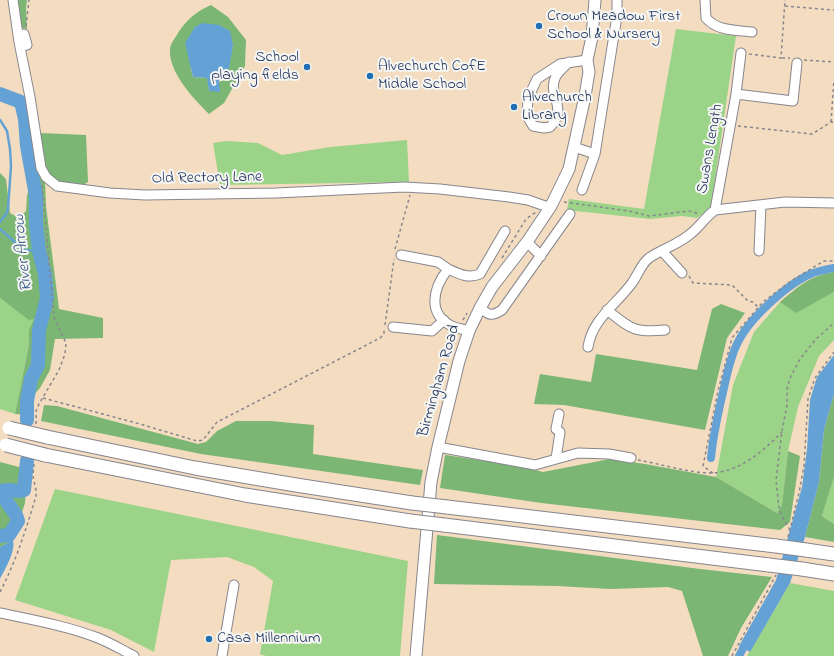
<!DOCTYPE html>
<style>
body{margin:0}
canvas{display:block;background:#f3dcbf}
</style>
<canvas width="834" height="656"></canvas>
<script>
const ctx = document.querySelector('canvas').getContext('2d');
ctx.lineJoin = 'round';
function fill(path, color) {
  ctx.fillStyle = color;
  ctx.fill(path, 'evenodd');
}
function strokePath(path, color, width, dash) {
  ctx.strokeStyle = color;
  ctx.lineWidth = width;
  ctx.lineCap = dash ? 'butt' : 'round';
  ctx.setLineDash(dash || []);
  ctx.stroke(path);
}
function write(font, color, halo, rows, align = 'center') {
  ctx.font = font + ' "Indie Flower",sans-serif';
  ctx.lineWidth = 4;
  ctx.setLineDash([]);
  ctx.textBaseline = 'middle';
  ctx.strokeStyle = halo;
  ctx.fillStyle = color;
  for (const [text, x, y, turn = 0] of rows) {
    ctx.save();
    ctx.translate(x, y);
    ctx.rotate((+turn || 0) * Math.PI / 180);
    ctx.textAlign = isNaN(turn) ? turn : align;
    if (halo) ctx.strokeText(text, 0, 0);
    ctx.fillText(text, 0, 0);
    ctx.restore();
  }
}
fill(new Path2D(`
 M676,29L736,36L711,207L697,218L682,216L650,219L567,210L569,199L644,209Z
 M407,140L409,182L220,185L213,143L226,141L258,143L282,155L330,147Z
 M834,292V340L819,356L798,407L788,451L782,505L777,513L716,477L733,385L754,332L780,302L796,312Z
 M0,298L29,319H35L29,330V344L15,414L0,409Z
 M834,477V524L822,516Z
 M55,489L408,561L400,656H266L260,654L273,581L254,567L227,557L171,560L154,652L111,630L15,600Z
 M790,583L834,591V656H747Z`), '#9bd488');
fill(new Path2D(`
 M16,0H27L26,7L27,29L19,27Z
 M211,5L228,17L246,40L245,66L224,103L209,114C194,99 168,72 170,49C170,44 176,37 178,33C186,20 197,11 211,5ZM233,45L227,75L209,91L208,78L193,77L191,69Z
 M40,133L86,135L88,182L83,185C73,184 58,183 50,176C42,167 42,145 40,133Z
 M0,173L6,179L10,213L19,218L26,211L27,195L35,174L45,181L46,206L59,309L103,318V338L55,339L50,370L40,388L33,396L30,415L15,414L29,344V330L34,319L29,320L0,298Z
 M834,272V292L796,313L780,302C799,286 809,276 834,272Z
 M721,304L745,313L727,338L705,430L564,405L534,404L540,374L591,382L596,354L697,370L712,309Z
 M834,394V477L822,516L834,524V542L805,537L819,482L824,430Z
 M44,405L57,406L198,444L206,442L217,431L236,421H270L314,425L313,454L423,470L420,485L201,454L41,421Z
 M788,451L800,456L790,522L780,530L541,503L440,488L445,455L520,466L543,472L610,459L645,464L716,477L777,513L782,505Z
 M0,462L27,469L25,503L13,540L0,547Z
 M437,535L700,569L772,577L741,628L728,656H703L682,591L668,587L611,589L557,586L434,584Z`), '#7cb674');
fill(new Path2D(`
 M202,23L219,25L230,31L233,45L230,63L227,75L219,81L220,92L209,91L207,78L193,77L185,43L195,27Z
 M834,355V394L824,430L819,482L805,537L790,583L750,652L739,646L776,580L802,487L807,449L810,400L817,377Z
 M13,540C16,551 5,569 0,579V547Z`), '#64a2d6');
strokePath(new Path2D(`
 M0,120L7,131L10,149L11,166L8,209L6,214L0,222
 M0,229L24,250L39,251`), '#64a2d6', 2.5);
strokePath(new Path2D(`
 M711,458C713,435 718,414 723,392C727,375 730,357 738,342C750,318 788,283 813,273C820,271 827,269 834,268
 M739,656L748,639`), '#64a2d6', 8);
strokePath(new Path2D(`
 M0,94L21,102L25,119L27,146L36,196V224L39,251L45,274L47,298L39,330L38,365L31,379L27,401V420
 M0,536L9,535L18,521L16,515L2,495V491C10,488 17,493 24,490L27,461`), '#64a2d6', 14);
const minor = new Path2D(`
 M13,0L19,42L30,97L41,168L46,177L57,186L110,193L145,195L276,193L404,187L440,189L509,197L528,200L545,206H551
 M705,0L706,18C717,31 735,30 752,32
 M20,47L27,45L24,34
 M569,62C565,66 559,71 556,76C546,95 569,107 550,127L544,128L533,126L527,116L528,98L537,79L560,64L587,60
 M736,94L793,101L797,63
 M574,147L595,154
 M582,190L595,154L617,16V0
 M715,210L736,94L741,53
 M527,242L541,256
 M662,251L682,273
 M759,251L761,205
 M401,255L438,262L448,269C433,288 426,315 454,327C459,329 464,329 469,331
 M448,269C459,274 468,279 480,274L505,231
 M480,308C489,315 491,317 502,310L570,214
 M607,310C631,329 634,333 665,330
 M393,327L432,331L444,320
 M588,347C592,319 617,304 632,283C638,275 641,264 649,258C662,249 677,245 689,235C699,228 705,217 715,210L785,202L834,203
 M438,447L535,465L578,453L609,454L631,458
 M556,459L560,432L556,429L559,414
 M0,613C33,620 67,626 98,638C111,643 122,650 134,656
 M222,656L234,585`);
const major = new Path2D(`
 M416,656L431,482L438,447L459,361L469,331L480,308L492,287L527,242L551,206L569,169L585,96L589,72L587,60L592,37L595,0`);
const highway = new Path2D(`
 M47,437L195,468L296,485L412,503
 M45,455L245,495L410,521
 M447,507L776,546
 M444,525L769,565
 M806,550L834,554
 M802,569L834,574`);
strokePath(minor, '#87868e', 11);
strokePath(major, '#87868e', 13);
strokePath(highway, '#87868e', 15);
strokePath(new Path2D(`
 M785,6L834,10
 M26,26L29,0
 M749,54L781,58L785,0
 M782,58H790
 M804,60L834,62
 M831,122L834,80
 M738,126L812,134L831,122H834
 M564,202L629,211L649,216L689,211L700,214
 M395,249L410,195
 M502,258L526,219L536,212
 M689,276L693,283L732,285L748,301L753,302L758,307
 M463,320L467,313
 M385,325L394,259
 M43,398L140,424L197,441L203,440L217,422L227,417L380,338L384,334V328
 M36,424V411L39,404L59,370L65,354L66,343L54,317L42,184
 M638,460C661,464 689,473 711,473C740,472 763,451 782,432
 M713,473L703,466L718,391L732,338L763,302L791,281L824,261H834
 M790,530L784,520L779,508L776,480L782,431L787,405V389L790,378L800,359L816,339L834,323
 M788,537L799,493L804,466L808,399L815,378L834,352
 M0,592C16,561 26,530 36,496V490L33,477L34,463
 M732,656L776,575`), '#87868e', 1.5, [3, 3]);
strokePath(minor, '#fff', 9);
strokePath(major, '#fff', 11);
strokePath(highway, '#fff', 13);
const highwayBridge = new Path2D(`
 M9,428L47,437
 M6,445L45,455
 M412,503L447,507
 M410,521L444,525
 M776,546L806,550
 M769,565L802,569`);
strokePath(highwayBridge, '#87868e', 15, []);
strokePath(highwayBridge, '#fff', 13);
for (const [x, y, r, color] of [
 [539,26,4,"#1f6fb2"],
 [307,67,4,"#1f6fb2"],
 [370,76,4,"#1f6fb2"],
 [514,107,4,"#1f6fb2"],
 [209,639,4,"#1f6fb2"]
]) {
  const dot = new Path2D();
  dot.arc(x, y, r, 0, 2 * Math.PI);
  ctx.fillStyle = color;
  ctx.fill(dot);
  strokePath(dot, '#f6f6f2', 1.5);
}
write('16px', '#1b2f5e', '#f6f6f2', [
 ["Crown Meadow First",547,17],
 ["School & Nursery",547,35],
 ["School",299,58,"right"],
 ["playing fields",299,76,"right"],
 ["Alvechurch CofE",378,67],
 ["Middle School",378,85],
 ["Alvechurch",522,98],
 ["Library",522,116],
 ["Casa Millennium",217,639]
], 'left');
write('16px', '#1b2f5e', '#f6f6f2', [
 ["Swans Length",711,149,-80],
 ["Old Rectory Lane",207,179,-1],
 ["Birmingham Road",440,381,-74]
]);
write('italic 17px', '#355788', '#f6f6f2', [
 ["River Arrow",24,253,-96]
]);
</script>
